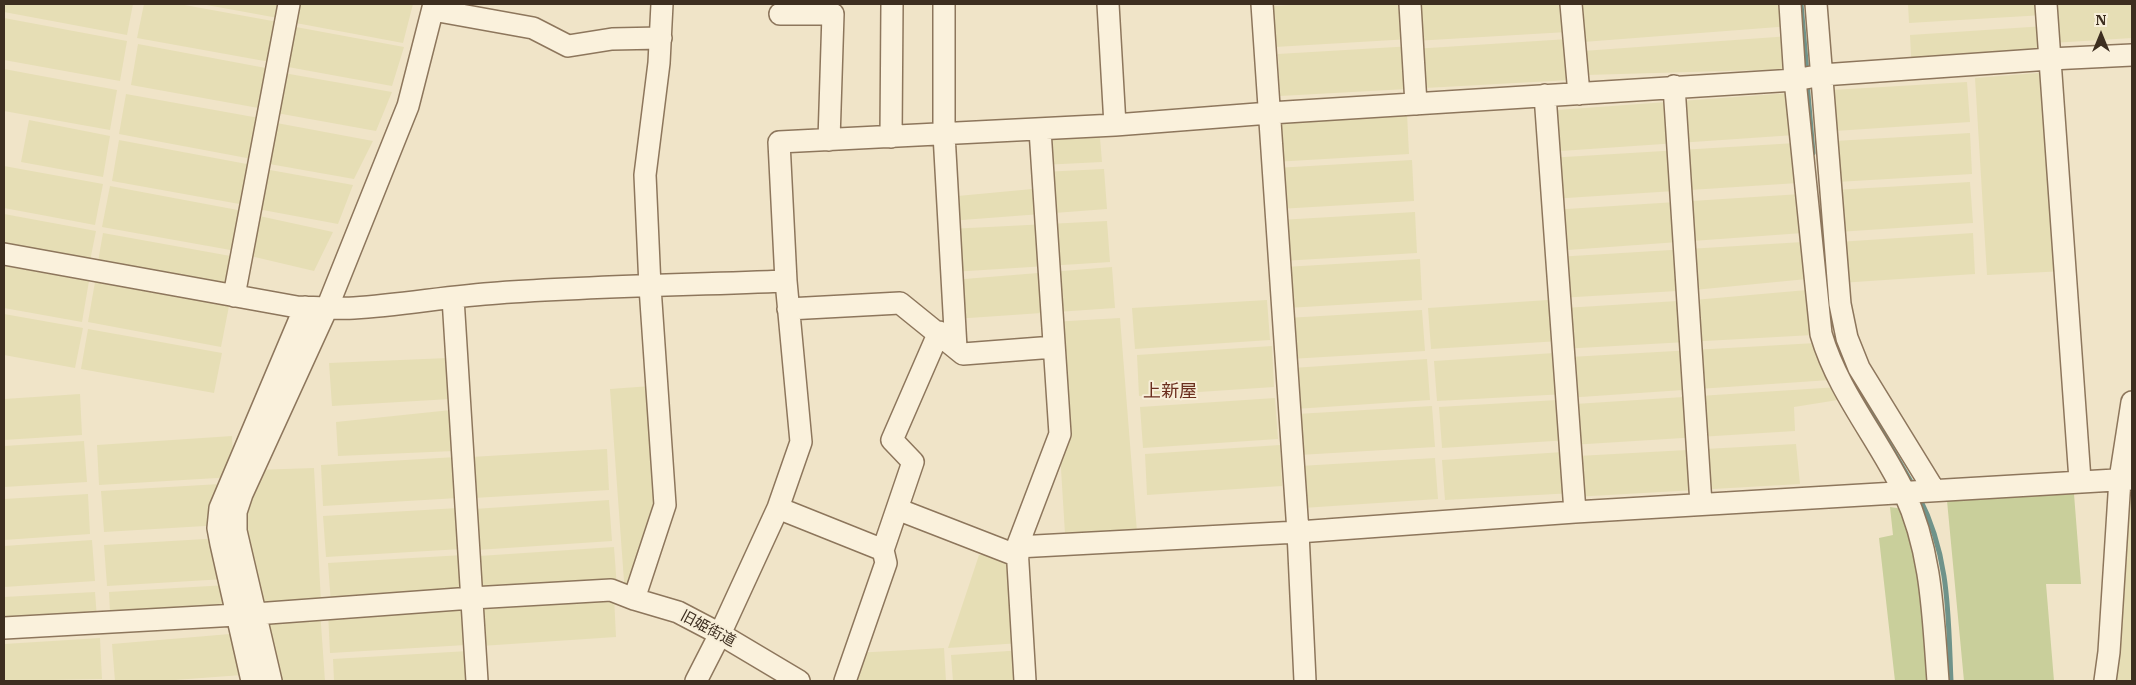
<!DOCTYPE html>
<meta charset="utf-8">
<style>
body{margin:0}
#map{position:relative;width:2136px;height:685px;overflow:hidden;background:#f0e4c8;font-family:"IBM Plex Serif",serif}
canvas{display:block}
.frame{position:absolute;inset:0;border:5px solid #3d2e20;pointer-events:none}
.north{position:absolute;left:2076px;top:10px;width:50px;height:50px;-webkit-text-stroke:4px #f7eed8;paint-order:stroke;rotate:0deg;font-size:14px;font-weight:700;line-height:20px;text-align:center;color:#3d2e20}
.north::after{content:'';display:block;margin:auto;width:18px;height:22px;background:#3d2e20;clip-path:polygon(50% 0,100% 100%,50% 72%,0 100%)}
</style>
<div id="map">
<canvas width="2136" height="685"></canvas>
<div class="frame"></div>
<div class="north">N</div>
</div>
<script>
const ctx = document.querySelector('canvas').getContext('2d');
ctx.lineJoin = 'round';
function fill(path, color) {
  ctx.fillStyle = color;
  ctx.fill(path, 'evenodd');
}
function strokePath(path, color, width, dash) {
  ctx.strokeStyle = color;
  ctx.lineWidth = width;
  ctx.lineCap = dash ? 'butt' : 'round';
  ctx.setLineDash(dash || []);
  ctx.stroke(path);
}
function write(font, color, halo, rows, align = 'center') {
  ctx.font = font + ' "IBM Plex Serif","Noto Sans JP",serif';
  ctx.lineWidth = 4;
  ctx.setLineDash([]);
  ctx.textBaseline = 'middle';
  ctx.strokeStyle = halo;
  ctx.fillStyle = color;
  for (const [text, x, y, turn = 0] of rows) {
    ctx.save();
    ctx.translate(x, y);
    ctx.rotate((+turn || 0) * Math.PI / 180);
    ctx.textAlign = isNaN(turn) ? turn : align;
    if (halo) ctx.strokeText(text, 0, 0);
    ctx.fillText(text, 0, 0);
    ctx.restore();
  }
}
fill(new Path2D(`
 M4,4H133L127,35L4,12Z
 M144,4H179L278,22L270,62L137,38Z
 M201,4H281L278,18Z
 M288,4H413L403,43L285,21Z
 M1310,4H1408L1410,39L1275,47L1272,6Z
 M1412,4H1565L1567,32L1414,41Z
 M1580,4H1790L1791,26L1583,42Z
 M1908,4H2043L2044,15L1909,23Z
 M2049,4H2132V38L2052,43Z
 M4,18L127,41L120,81L4,60Z
 M285,25L404,47L392,86L277,65Z
 M2045,26L2047,67L1912,75L1910,35Z
 M1790,36L1794,69L1586,75L1583,51Z
 M1568,39L1570,80L1280,96L1278,54L1413,46V49Z
 M138,44L271,69L264,109L131,85Z
 M4,69L117,90L110,130L4,111Z
 M278,72L392,92L376,131L271,112Z
 M2051,72L2065,271L1987,275L1975,78Z
 M1967,82L1970,122L1835,131L1832,90Z
 M1791,93L1795,135L1546,152L1543,111Z
 M126,94L259,118L252,159L119,134Z
 M1407,113L1409,154L1274,162L1272,121Z
 M29,120L110,136L103,177L21,162Z
 M266,121L373,141L354,179L258,162Z
 M1099,126L1102,162L1042,165L1040,130Z
 M1970,133L1972,174L1837,182L1835,141Z
 M119,140L252,165L245,205L112,181Z
 M1796,143L1798,183L1551,199L1548,158Z
 M1412,160L1414,201L1279,209L1276,168Z
 M4,166L103,184L95,225L4,208Z
 M259,168L353,185L338,224L252,208Z
 M1104,169L1107,209L949,221L947,197L1043,188L1042,172Z
 M1970,182L1973,223L1838,232L1835,190Z
 M110,186L243,211L236,251L102,227Z
 M1801,194L1803,233L1554,251L1551,210Z
 M1415,212L1417,253L1282,261L1280,220Z
 M4,214L96,231L88,271L4,256Z
 M250,214L333,232L314,271L242,254Z
 M1107,221L1110,262L952,272L949,229Z
 M103,233L236,257L229,297L96,273Z
 M1973,233L1975,274L1840,283L1838,242Z
 M1803,242L1807,279L1694,290L1559,298L1556,257Z
 M1420,259L1422,300L1287,308L1285,267Z
 M4,266L89,281L82,322L4,308Z
 M1112,267L1115,308L954,319L952,280Z
 M95,282L229,306L221,347L88,322Z
 M1807,290L1813,335L1561,349L1560,341L1431,349L1428,308L1563,299L1564,308L1694,300Z
 M1267,300L1270,340L1135,349L1132,308Z
 M1422,310L1425,351L1290,359L1287,318Z
 M4,314L83,328L75,368L4,355Z
 M1120,318L1137,532L1065,534L1052,322Z
 M88,329L222,353L214,393L81,369Z
 M1816,343L1830,380L1566,398V394L1437,401L1434,361L1569,352L1570,357Z
 M1272,346L1274,387L1139,396L1137,355Z
 M448,358L450,399L332,406L329,363Z
 M1427,359L1430,400L1295,409L1292,368Z
 M651,386L661,521L625,595L610,389Z
 M1839,387L1844,399L1794,407L1795,431L1571,445L1570,440L1442,448L1439,407L1574,399L1575,404Z
 M80,394L82,435L4,440V399Z
 M1275,398L1278,439L1143,448L1140,407Z
 M1432,406L1435,447L1299,455L1297,414Z
 M451,410L454,451L338,456L336,422Z
 M232,436L234,477L99,485L97,445Z
 M84,441L87,482L4,487V446Z
 M1796,444L1800,484L1574,497V493L1445,500L1442,460L1578,451V456Z
 M1280,445L1282,486L1147,495L1145,454Z
 M607,449L609,490L474,498L471,457Z
 M456,457L458,498L323,506L321,465Z
 M1435,458L1438,499L1303,508L1300,466Z
 M314,468L321,602L252,605L239,524L104,532L101,491L237,483L254,470Z
 M2125,479H2132V681H2111Z
 M88,494L90,534L4,540V499Z
 M609,500L612,541L477,550L474,509Z
 M458,508L461,549L326,557L323,516Z
 M239,537L242,578L107,586L104,545Z
 M92,540L95,581L4,587V546Z
 M614,547L617,588L481,597L479,556Z
 M1012,554L1020,643L948,648L979,555Z
 M463,555L466,596L331,604L328,563Z
 M244,584L247,624L111,633L109,592Z
 M95,592L98,632L4,638V597Z
 M614,596L616,637L481,646L479,605Z
 M463,604L466,645L330,653L328,612Z
 M320,610L325,681H271L255,614Z
 M230,634L242,675L161,681H115L112,644Z
 M100,638L102,679L4,681V644Z
 M944,648L946,681H845L855,653Z
 M1023,650L1025,681H953L951,655Z
 M468,651L470,681H334L333,659Z`), '#e6deb5');
fill(new Path2D(`
 M2073,481L2081,584H2046L2054,681H1964L1946,490Z
 M1890,507L1910,510L1938,681H1895L1879,538L1893,535Z`), '#c9cf9b');
strokePath(new Path2D(`
 M1801,4L1807,73
 M1807,82L1813,153
 M1851,378L1914,487
 M1919,497C1950,557 1948,616 1951,681`), '#6f938a', 5);
const minor = new Path2D(`
 M944,4V134L956,348
 M1108,4L1115,125
 M1262,4L1298,532L1305,681
 M1410,4L1416,104
 M1571,4L1579,94
 M1790,4L1795,80L1821,334C1838,392 1878,438 1904,492C1932,552 1933,616 1938,681
 M1816,4L1840,304L1847,338L1859,368L1934,490
 M2046,4L2080,480
 M433,10L533,28L568,46L612,39L661,38
 M780,14H833L829,140
 M1674,86L1701,504
 M1545,95L1575,512
 M891,137L892,4
 M4,254L297,307C316,307 335,309 354,308C402,305 450,296 498,293C594,286 690,285 786,281L779,142L1115,125L1270,113L1795,80L1822,75L2050,59L2132,55
 M234,296L289,4
 M453,298L477,681
 M788,309L900,303L963,354L1054,347
 M778,508L883,550L886,563L845,681
 M897,509L1018,556
 M1017,547L1298,532L1575,512L2132,479
 M883,550L913,462L892,440L939,332
 M634,599L665,505L650,287L645,175L659,63L662,4
 M4,628L255,614L472,598L611,590L634,599L678,612L720,634L799,681
 M252,681L221,544L218,528L220,508L305,307
 M271,681L236,531V512L242,494L327,308L408,106L434,4
 M696,681L720,634L778,508L801,442L786,281
 M1025,681L1017,547L1060,434L1040,130
 M2105,681L2109,652L2120,479L2132,402`);
strokePath(minor, '#8d765c', 24);
strokePath(minor, '#faf1dc', 21);
write('15px', '#3d2e20', '#f7eed8', [
 ["旧姫街道",708,629,28]
]);
write('18px', '#6b2e1e', '#f7eed8', [
 ["上新屋",1170,392]
]);
</script>
